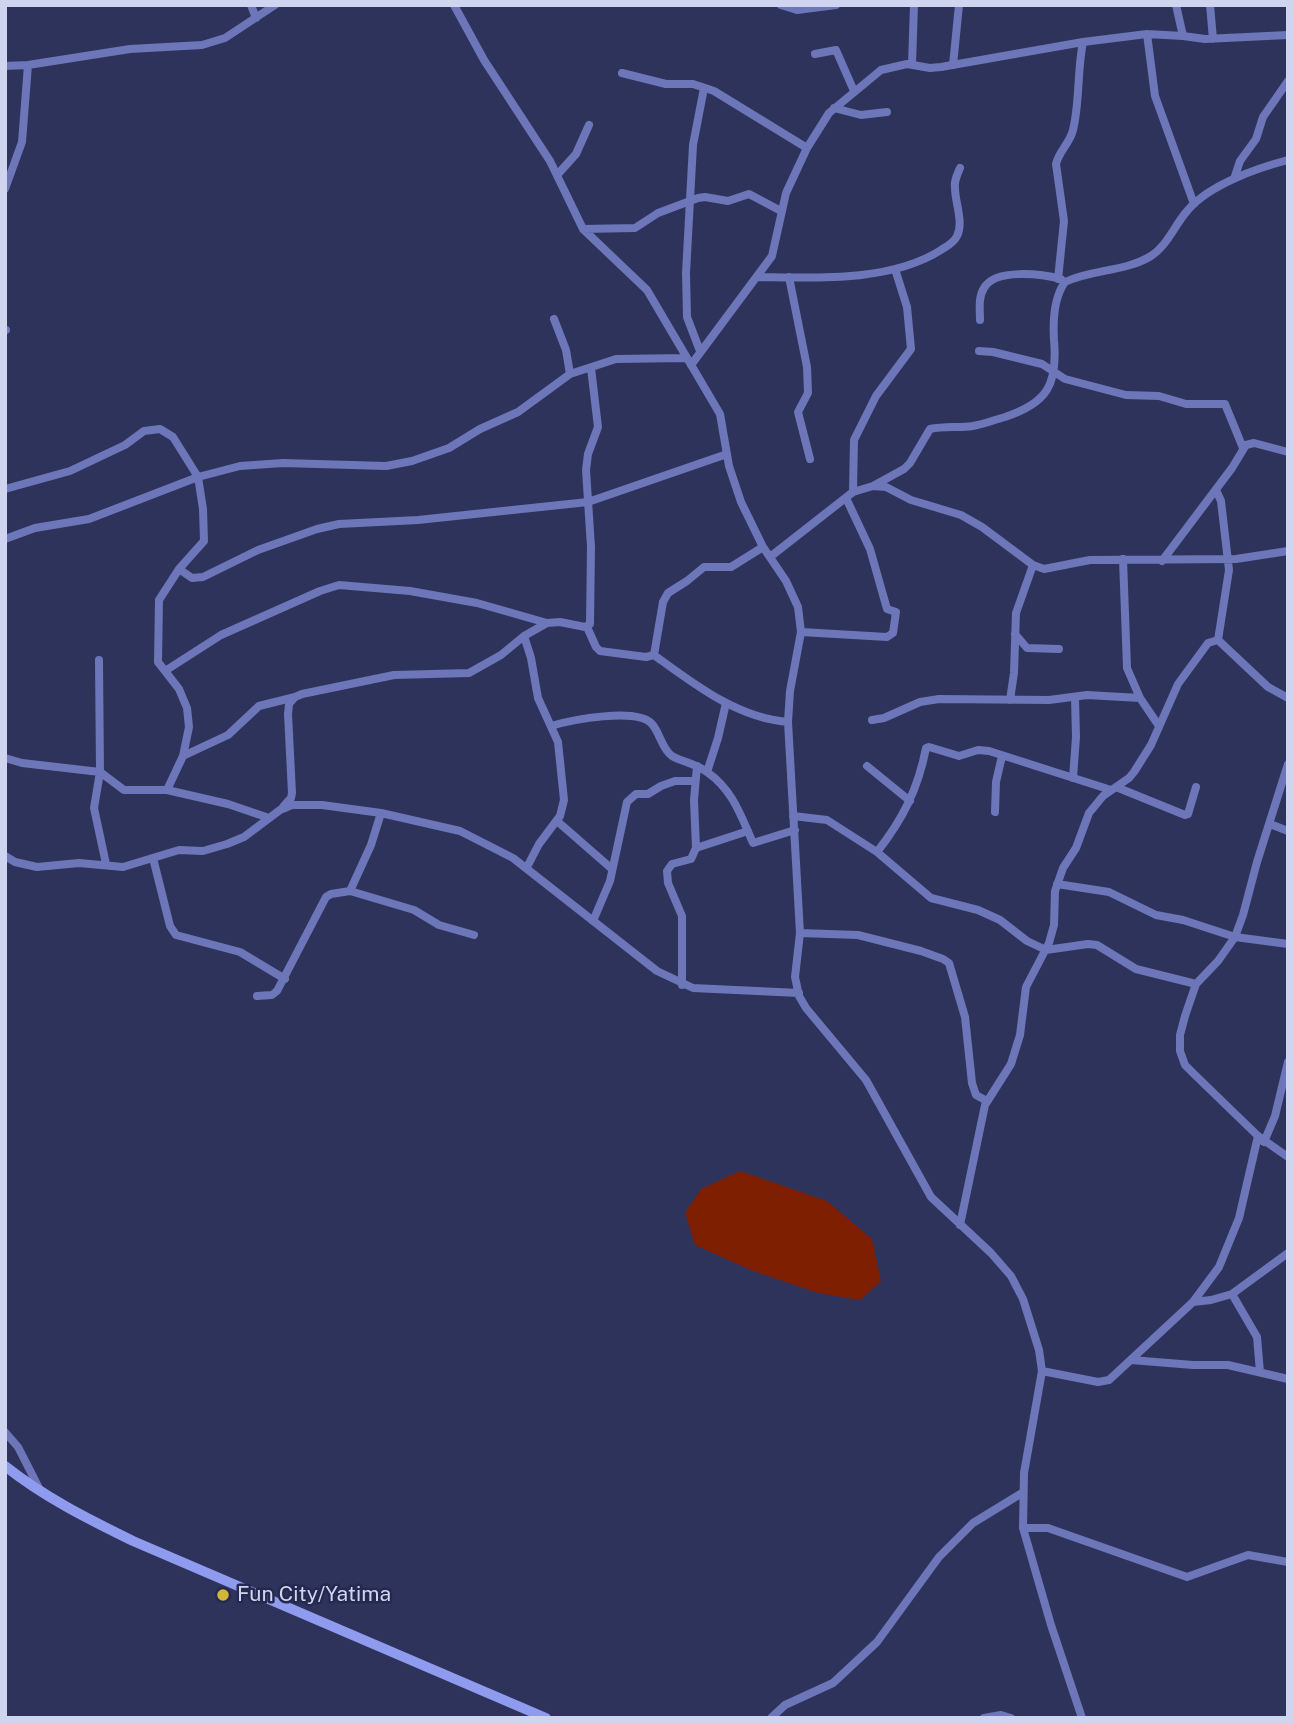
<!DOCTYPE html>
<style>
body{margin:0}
#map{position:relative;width:1293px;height:1723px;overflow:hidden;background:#2e335c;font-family:"Public Sans",sans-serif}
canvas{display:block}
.frame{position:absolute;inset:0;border:7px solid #d0d5ef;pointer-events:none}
</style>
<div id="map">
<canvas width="1293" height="1723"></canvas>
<div class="frame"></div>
</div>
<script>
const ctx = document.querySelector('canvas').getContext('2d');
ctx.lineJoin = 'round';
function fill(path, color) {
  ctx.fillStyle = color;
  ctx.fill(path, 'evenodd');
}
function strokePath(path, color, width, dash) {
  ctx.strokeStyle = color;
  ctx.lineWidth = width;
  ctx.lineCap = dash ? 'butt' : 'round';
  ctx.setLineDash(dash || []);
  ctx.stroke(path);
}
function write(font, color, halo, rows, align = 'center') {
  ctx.font = font + ' "Public Sans",sans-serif';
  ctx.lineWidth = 5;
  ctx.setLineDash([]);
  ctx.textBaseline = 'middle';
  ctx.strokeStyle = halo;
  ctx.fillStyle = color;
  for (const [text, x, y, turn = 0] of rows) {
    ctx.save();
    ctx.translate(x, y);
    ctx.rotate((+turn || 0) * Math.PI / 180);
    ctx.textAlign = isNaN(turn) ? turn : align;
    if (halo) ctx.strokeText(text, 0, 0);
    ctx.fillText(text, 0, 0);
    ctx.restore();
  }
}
fill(new Path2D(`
 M740,1171L827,1201L872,1239L881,1281L860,1300L818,1293L753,1271L695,1245L685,1213L701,1189Z`), '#7d1f00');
strokePath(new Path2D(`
 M251,5L256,18
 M454,5L484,60L550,161L583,229L647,290L720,414L729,466L741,502L763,547L786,581L798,607L801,632L790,691L788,722L800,933L795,977L799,996L806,1008L866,1080L931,1197L991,1253L1011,1276L1023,1299L1039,1350L1042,1371L1024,1473L1023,1528L1051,1625L1082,1718
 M781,5L797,10L836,5
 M1176,5L1183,36
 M1210,5L1213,39
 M1147,34L1155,96L1194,204
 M815,54L836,50L854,91
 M912,64L914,5
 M953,65L959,5
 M5,66L28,65L130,49L202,45L225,38L275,5
 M622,73L666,84H693L714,91L807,148
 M834,108L861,115L887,112
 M558,174L576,154L589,125
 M1234,179L1240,161L1256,139L1263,117L1288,81
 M5,189L22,142L28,65
 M583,229L635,228L658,213L698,198L705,197L728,201L749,194L781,211
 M758,277C816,278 891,282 941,250C947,246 954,243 957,236C964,222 955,203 955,188C954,181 957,175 960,168
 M789,277L807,367L808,393L798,412L810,459
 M1058,279L1064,221L1056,164C1059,151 1070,143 1073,130C1080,101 1077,71 1083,42
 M554,319L566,350L570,374
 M980,320C980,310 978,297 984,288C995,268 1042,274 1061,279
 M5,330H6
 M700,351L687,317L686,273L693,145L704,88
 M979,351L993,352L1042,364L1065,379L1126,395L1159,396L1186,404H1225L1243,448
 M691,365L772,256L786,193L807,148L829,113L881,70L907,64L930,68L941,67L1083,42L1147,34L1183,36L1205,39L1288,35
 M873,486L904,469L910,463L930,429C944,426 959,428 973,426C984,424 994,420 1005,417C1047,403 1058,385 1054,340C1053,323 1054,297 1065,282C1092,269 1125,272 1151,256C1168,245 1175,224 1188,210C1209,185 1257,168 1288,160
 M5,489L70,471L125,445L144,431L160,429L173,437L198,477L203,509L204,541L179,569L159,600L158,662L179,689L187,708L189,727L183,756L167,790
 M1216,490L1221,501L1229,570L1218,640
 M853,492L854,440L876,396L911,349L907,307L895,269
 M5,539L35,528L89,519L198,477L240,466L283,463L386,466L412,461L449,448L480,429L518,412L570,374L616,359L685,358
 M770,557L853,492L873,486L886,487L911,500L961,515L982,527L1033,565L1044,569L1090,560L1236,559L1288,551
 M1123,559L1127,668L1140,698L1159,726
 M1162,561L1232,468L1246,445L1254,443L1288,452
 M179,569L192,578L203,577L258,550L317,529L339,524L418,520L588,502L727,454
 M587,627L596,647L600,651L646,657L654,655C694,684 737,718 788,722
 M801,632L887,637L893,633L896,612L887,609L870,549L846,498
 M1015,634L1027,648L1059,649
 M524,636L531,658L538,698L558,742L564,800L560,816L539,844L527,867
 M654,655L663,602L668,593L687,581L704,567H731L763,547
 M99,660L100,772L94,808L106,864
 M165,671L221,635L320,591L339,585L410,591L477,603L547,623
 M1010,700L1014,673L1016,613L1033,565
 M872,720L884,718L920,702L939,699L1049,700L1087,695L1140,698
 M551,726C571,720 637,707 652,724C660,733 662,749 672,756C683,762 696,764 707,772C733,790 741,816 753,843L795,830
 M183,756L228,735L259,706L295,697
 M5,758L22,763L100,772L124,790H167L228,804L269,818
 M1288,764L1257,862L1243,915L1235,937L1218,961L1196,984L1185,1016L1180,1035V1051L1185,1065L1194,1074L1258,1136L1288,1157
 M867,766L910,801
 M707,772L718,738L726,703
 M1073,778L1076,737L1075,697
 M1116,787L1185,815L1188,814L1196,787
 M283,807L291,798L292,793L288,714L289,704L295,697L302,694L394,675L469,673L501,655L524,636L547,623L560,622L585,627L590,624L591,547L586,470L588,454L598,427L591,368
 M995,812L996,782L1002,756
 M793,816L827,820L877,852C903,819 918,789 926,748L929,747L959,756L978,750L989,751L1111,790
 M557,821L612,869
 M1270,824L1288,831
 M696,848L748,831
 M877,852L931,898L978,910L1000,920L1027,941L1046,950L1088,944L1097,945L1136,969L1196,984
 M5,856L15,862L37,867L79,863L123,867L179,850L203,851L227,844L244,837L280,810L292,805H322L381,813L460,831L513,858L657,971L693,988L799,993
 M153,858L170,926L176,935L240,952L285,979
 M1057,884L1109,892L1156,915L1183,920L1235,937L1288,944
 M350,891L414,910L439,925L474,935
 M593,921L610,881L627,802L636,794H648L661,786L675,781H694
 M800,933L858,935L921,951L943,959L949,963L965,1017L972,1083L976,1095L987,1101
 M682,985V916L668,883L667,871L672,864L691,859L696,848L694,800L697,766
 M257,996L272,995L277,991L326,897L331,894L350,891L371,845L381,813
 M1264,1142L1275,1116L1288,1062
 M960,1225L985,1105L1011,1064L1020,1035L1026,987L1049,943L1054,925L1055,891L1063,868L1076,848L1089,813L1103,796L1129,778L1134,772L1151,745L1178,684L1208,643L1218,640L1268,687L1288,698
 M1232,1294L1257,1337L1260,1372
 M1193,1302L1211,1300L1232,1294L1288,1253
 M1131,1360L1193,1365H1228L1288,1379
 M1042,1371L1098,1382L1109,1380L1193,1302L1219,1267L1239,1218L1258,1136
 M5,1432L18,1447L40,1490
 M1023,1528H1048L1187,1577L1248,1555L1288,1562
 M771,1718L785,1705L833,1683L877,1642L939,1557L973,1523L1022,1493
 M984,1718L1001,1715L1011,1718`), '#6d76b8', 8);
strokePath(new Path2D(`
 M5,1466C44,1497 88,1519 133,1541L546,1718`), '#8f9bee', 10);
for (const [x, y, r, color] of [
 [223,1595,7,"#d2b736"]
]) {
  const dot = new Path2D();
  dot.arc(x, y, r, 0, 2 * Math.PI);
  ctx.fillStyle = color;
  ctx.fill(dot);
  strokePath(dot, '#252950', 2.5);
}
write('21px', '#d0d5ef', '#252950', [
 ["Fun City/Yatima",237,1595]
], 'left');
</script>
